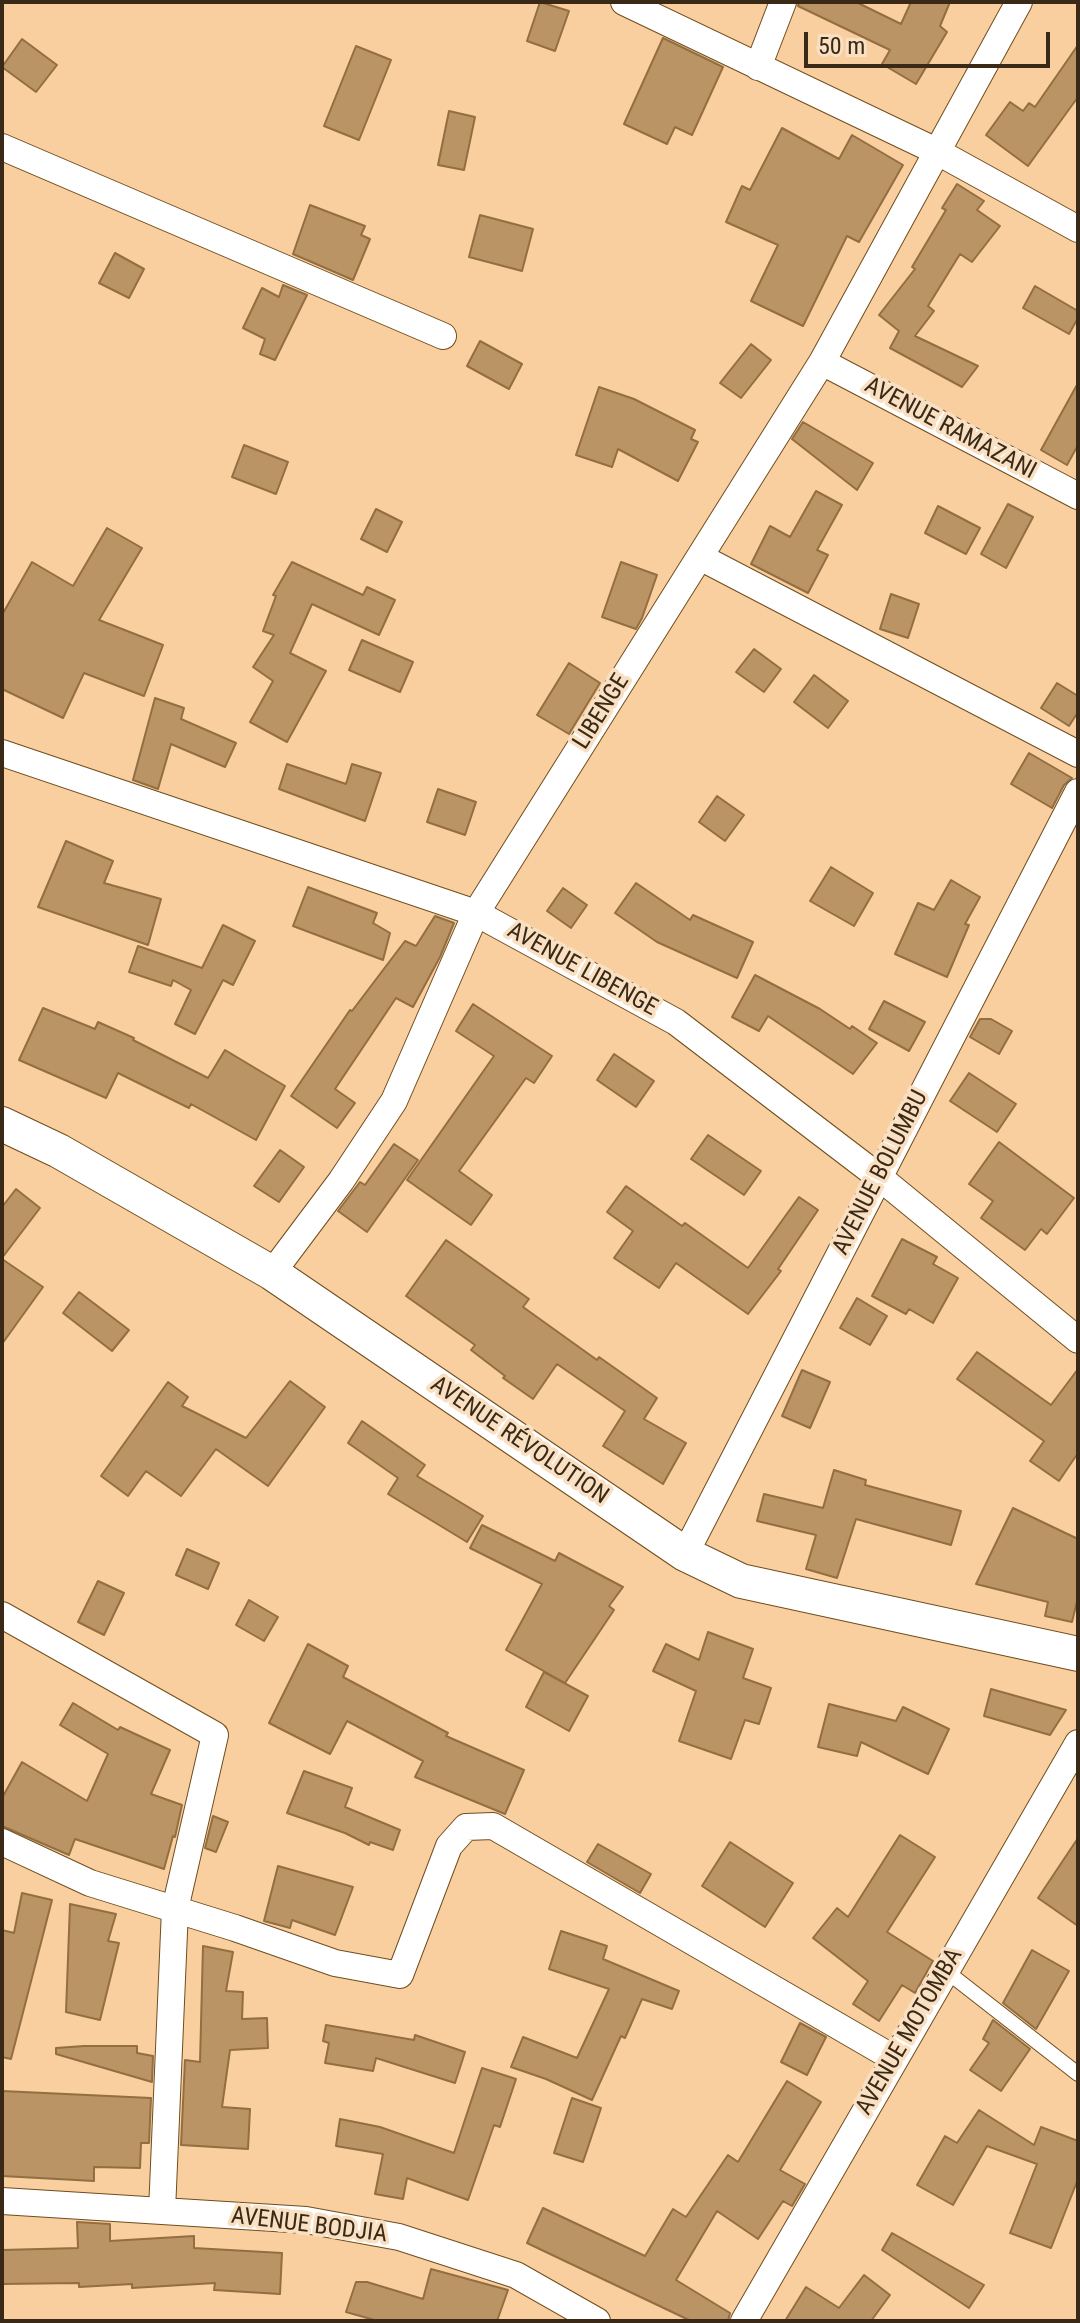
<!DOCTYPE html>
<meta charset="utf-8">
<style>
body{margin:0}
#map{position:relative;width:1080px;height:2323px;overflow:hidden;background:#f9cf9f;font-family:"Roboto Condensed",sans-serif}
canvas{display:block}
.frame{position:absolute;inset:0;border:4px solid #392916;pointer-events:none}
.scale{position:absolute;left:804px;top:32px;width:246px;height:36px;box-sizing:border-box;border:4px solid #392916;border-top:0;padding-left:10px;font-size:24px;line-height:28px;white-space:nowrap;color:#392916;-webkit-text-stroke:6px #f9e0c3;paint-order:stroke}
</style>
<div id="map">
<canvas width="1080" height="2323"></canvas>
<div class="frame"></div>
<div class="scale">50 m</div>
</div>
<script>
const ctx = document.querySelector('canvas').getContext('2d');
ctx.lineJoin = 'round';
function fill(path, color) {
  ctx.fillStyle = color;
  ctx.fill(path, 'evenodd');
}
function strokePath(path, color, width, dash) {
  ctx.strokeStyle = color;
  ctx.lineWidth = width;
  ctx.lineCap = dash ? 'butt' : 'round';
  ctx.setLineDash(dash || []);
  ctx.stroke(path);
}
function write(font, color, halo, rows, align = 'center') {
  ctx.font = font + ' "Roboto Condensed",sans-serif';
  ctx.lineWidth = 7;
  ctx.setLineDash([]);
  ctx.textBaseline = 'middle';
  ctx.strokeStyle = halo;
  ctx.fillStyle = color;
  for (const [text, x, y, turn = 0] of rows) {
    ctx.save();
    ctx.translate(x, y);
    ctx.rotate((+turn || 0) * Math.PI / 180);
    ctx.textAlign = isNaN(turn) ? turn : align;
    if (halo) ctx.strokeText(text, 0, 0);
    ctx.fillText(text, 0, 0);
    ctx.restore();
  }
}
const building = new Path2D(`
 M540,2L569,11L555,51L527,41Z
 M799,2H856L901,24L911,2H950L940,26L947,32L916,84L882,64L890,50L798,6Z
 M663,38L723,67L692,135L675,127L667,144L624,124Z
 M22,39L57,65L36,92L2,67Z
 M1078,45V97L1028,166L986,135L1010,102L1023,111L1029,103L1035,107Z
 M356,46L391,60L359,140L324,126Z
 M449,111L475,117L464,170L438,165Z
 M782,128L839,159L852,135L903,165L859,242L847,236L803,326L751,301L778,245L726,222L742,186L750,190Z
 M957,184L984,201L977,210L1000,226L972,262L960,254L928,306L934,311L915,336L978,366L962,387L890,348L899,331L879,315L915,269L912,267L946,210L942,208Z
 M310,205L365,226L361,235L370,239L353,280L293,254Z
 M480,215L533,229L522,271L469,257Z
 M115,253L144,269L129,298L99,283Z
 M283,285L307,295L275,360L260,354L265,339L243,328L262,288L279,297Z
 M1035,286L1078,311V318L1069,334L1023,308Z
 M480,341L522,364L509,389L467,366Z
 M751,344L771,360L741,398L720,383Z
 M1078,383V445L1067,465L1041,450Z
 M599,387L634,399L695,430L691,439L698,442L678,481L618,449L612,467L576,455Z
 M803,422L873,463L857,490L792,439Z
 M244,445L288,462L276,494L232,477Z
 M816,491L842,505L817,550L828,555L808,593L751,564L770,526L790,537Z
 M1008,504L1033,517L1006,568L981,554Z
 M938,506L980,528L966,554L925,533Z
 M376,509L402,522L387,552L361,539Z
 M107,528L142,548L99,620L163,645L144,696L84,673L63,718L2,689V615L32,562L73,586Z
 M292,562L363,595L367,587L395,600L379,635L312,604L290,653L326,671L287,742L250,722L273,681L253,667L274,635L263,631L276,596L273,595Z
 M621,562L657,575L642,618L636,629L602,617Z
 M891,594L919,604L908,638L880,629Z
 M362,640L413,662L400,692L349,670Z
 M754,649L781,669L764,692L736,672Z
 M569,663L600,683L569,734L537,715Z
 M814,675L848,701L828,728L794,702Z
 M1057,683L1078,696V712L1069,726L1041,708Z
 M155,698L184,708L181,719L236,743L225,767L171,744L158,789L133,780Z
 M1029,753L1072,778L1064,785L1052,808L1011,784Z
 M287,764L346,784L352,764L381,773L365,821L279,789Z
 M438,789L476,802L465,835L427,822Z
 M717,796L744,815L725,841L699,822Z
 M66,841L113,861L104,883L161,899L148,945L38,907Z
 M831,867L873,893L854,926L810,901Z
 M951,880L980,897L965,924L969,925L947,977L895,954L918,903L934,910Z
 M636,883L690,920L693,915L753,942L737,978L657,942L615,913Z
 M308,887L377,913L373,923L390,933L383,960L293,926Z
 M563,888L587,905L571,928L547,911Z
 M435,916L454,923L440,957L413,1007L396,998L335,1089L355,1103L337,1128L291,1096L350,1010L352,1011L405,941L416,946Z
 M223,925L255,941L233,985L223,980L195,1034L175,1024L191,990L173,980L171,986L129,972L138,946L202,968Z
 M755,975L820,1009L850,1029L852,1026L877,1043L853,1074L768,1016L759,1031L732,1017Z
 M884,1001L925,1022L909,1051L869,1029Z
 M473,1004L552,1056L534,1083L526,1078L459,1171L492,1195L471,1225L407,1180L494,1056L456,1031Z
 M43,1008L95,1029L98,1022L134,1038L133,1040L208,1078L225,1050L285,1086L256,1140L191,1104L189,1108L118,1073L106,1098L19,1060Z
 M980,1019H991L1012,1031L999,1054L970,1037Z
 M614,1054L654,1081L636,1107L597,1080Z
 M969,1073L1016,1104L997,1132L950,1101Z
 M708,1135L761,1171L744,1195L691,1159Z
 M999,1142L1074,1198L1047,1234L1041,1229L1025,1250L981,1218L993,1201L969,1184Z
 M394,1144L418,1160L367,1232L338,1211L360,1182L365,1185Z
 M280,1150L304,1167L279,1202L254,1186Z
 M626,1186L682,1226L685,1223L748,1268L799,1197L818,1210L778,1269L781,1271L748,1314L676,1263L659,1288L614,1258L633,1231L607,1212Z
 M16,1189L40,1208L2,1258V1207Z
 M902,1239L937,1257L933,1264L958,1278L933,1323L909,1309L906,1314L872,1296Z
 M446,1240L529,1299L523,1307L597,1360L599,1357L657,1398L644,1419L686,1443L663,1484L603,1446L625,1411L557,1364L533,1399L503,1378L505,1376L471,1350L475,1345L406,1296Z
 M2,1259L43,1287L2,1344Z
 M79,1292L129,1330L112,1351L63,1313Z
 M857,1298L887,1316L870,1345L840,1328Z
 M977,1352L1051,1405L1078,1369V1453L1059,1481L1030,1461L1044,1441L957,1379Z
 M802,1370L830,1382L810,1428L782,1416Z
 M290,1381L325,1407L268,1486L216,1449L181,1496L146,1471L128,1496L101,1476L168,1382L188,1397L182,1406L246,1438Z
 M362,1421L425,1465L417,1476L483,1516L467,1542L388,1494L398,1478L348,1443Z
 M834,1470L866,1480L865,1485L961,1511L951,1545L856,1519L837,1578L806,1569L816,1535L757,1521L764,1494L823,1508Z
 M1013,1508L1078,1539V1597L1072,1622L1045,1616L1048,1602L976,1584Z
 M482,1525L555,1561L559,1553L623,1587L609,1606L614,1610L565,1683L506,1650L542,1584L470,1548Z
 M187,1549L219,1563L208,1589L176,1575Z
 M98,1581L124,1593L104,1635L78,1622Z
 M249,1600L278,1617L264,1641L236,1625Z
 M708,1632L753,1649L743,1678L771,1688L759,1724L745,1720L731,1759L679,1741L696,1691L653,1671L666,1644L699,1660Z
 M308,1644L348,1666L343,1677L448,1733L446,1736L524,1770L505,1814L415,1777L423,1761L347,1721L330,1754L269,1723Z
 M544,1672L588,1696L569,1731L526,1707Z
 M991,1689L1066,1710L1050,1735L984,1716Z
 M73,1703L118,1730L120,1727L170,1750L151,1794L182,1805L175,1837L173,1836L164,1869L75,1839L69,1855L2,1826V1798L22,1762L87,1801L108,1754L60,1725Z
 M829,1704L896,1721L903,1707L949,1729L928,1774L861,1742L857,1756L818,1747Z
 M304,1771L352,1788L345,1807L400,1830L393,1850L370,1842L369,1845L345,1833L287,1813Z
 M213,1816L228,1822L216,1852L205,1848Z
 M900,1835L935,1857L887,1932L933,1961L915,1993L902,1985L879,2021L853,2004L868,1981L813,1938L837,1908L848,1917Z
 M1078,1838V1926L1038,1898Z
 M730,1842L793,1883L765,1927L702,1886Z
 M598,1844L651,1874L640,1893L587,1862Z
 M278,1866L353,1887L335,1935L292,1920L290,1928L264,1921Z
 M22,1893L52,1900L11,2059L2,2057V1930L14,1933Z
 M70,1904L116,1914L108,1941L119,1943L100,2020L66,2012Z
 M561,1931L607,1946L603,1959L679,1991L672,2009L642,1999L625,2038L621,2036L592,2100L546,2079L511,2067L523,2037L577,2058L609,1989L549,1969Z
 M203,1946L233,1952L226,1991L243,1992L242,2019L267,2018L268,2048L230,2050L222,2107L250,2109L248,2149L181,2145L185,2060L200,2062Z
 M1032,1950L1069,1971L1036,2029L1003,2003Z
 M993,2020L1030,2049L1001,2091L970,2070L989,2043L983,2039Z
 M800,2023L826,2037L807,2075L781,2062Z
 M326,2025L414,2040L415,2035L465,2052L455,2083L376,2058L373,2071L325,2063L329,2043L323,2041Z
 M84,2046H137V2053L153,2056L152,2082L56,2054V2048Z
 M482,2068L516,2079L500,2127L494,2125L468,2200L407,2178L403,2199L375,2194L383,2154L336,2146L340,2119L380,2127L454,2153Z
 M787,2081L821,2102L780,2170L805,2184L792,2206L783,2201L758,2239L717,2211L676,2280L730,2313L728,2321H691L527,2243L543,2208L645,2256L673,2209L686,2217L728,2155L738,2162Z
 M2,2091L151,2098L149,2143H141L140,2168L94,2167V2181L2,2176Z
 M572,2098L601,2108L583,2162L554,2153Z
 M979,2110L1034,2145L1041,2127L1078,2141V2179L1051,2248L1010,2233L1037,2164L987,2146L953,2205L917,2185L945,2136L957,2143Z
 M77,2222L110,2224V2241L194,2236V2248L282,2253L280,2294L214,2290L215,2283L132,2288V2284L79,2287V2283L2,2284V2250L78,2248Z
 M892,2233L984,2285L969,2308L882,2250Z
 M431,2269L508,2290L497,2321H378L346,2312L356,2282H367L423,2299Z
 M864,2275L890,2295L871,2321H785L806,2287L839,2308Z`);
fill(building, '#bb9466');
strokePath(building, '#936e41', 2);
const service = new Path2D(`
 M946,1971L1078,2074`);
const minor = new Path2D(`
 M624,2L936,151L1078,229
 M758,67L783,2
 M2,147L443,336
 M822,362L1078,496
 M700,557L1078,754
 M2,753L476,913L676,1022L879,1177L1078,1340
 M272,1273L341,1181L394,1101L476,913L822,362L1019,2
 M685,1554L1078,792
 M2,1615L215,1735L175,1909L162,2211
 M2,1842L90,1883L235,1928L335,1963L400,1975L449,1846L466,1827L493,1826L895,2059
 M2,2201L306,2220L399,2237L516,2275L597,2321
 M744,2321L1078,1743`);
const tertiary = new Path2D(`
 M2,1124L59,1151L272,1273L685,1554L741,1581L1078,1654`);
strokePath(service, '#704d1e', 16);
strokePath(minor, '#704d1e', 28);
strokePath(tertiary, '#704d1e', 36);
strokePath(service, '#fff', 14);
strokePath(minor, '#fff', 26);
strokePath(tertiary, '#fff', 34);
write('24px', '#392916', '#f9e0c3', [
 ["AVENUE RAMAZANI",950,429,28],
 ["LIBENGE",602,712,-58],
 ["AVENUE LIBENGE",582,970,29],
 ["AVENUE BOLUMBU",881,1173,-63],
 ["AVENUE RÉVOLUTION",519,1441,34],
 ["AVENUE MOTOMBA",910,2032,-60],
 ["AVENUE BODJIA",309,2226,7]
]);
</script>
